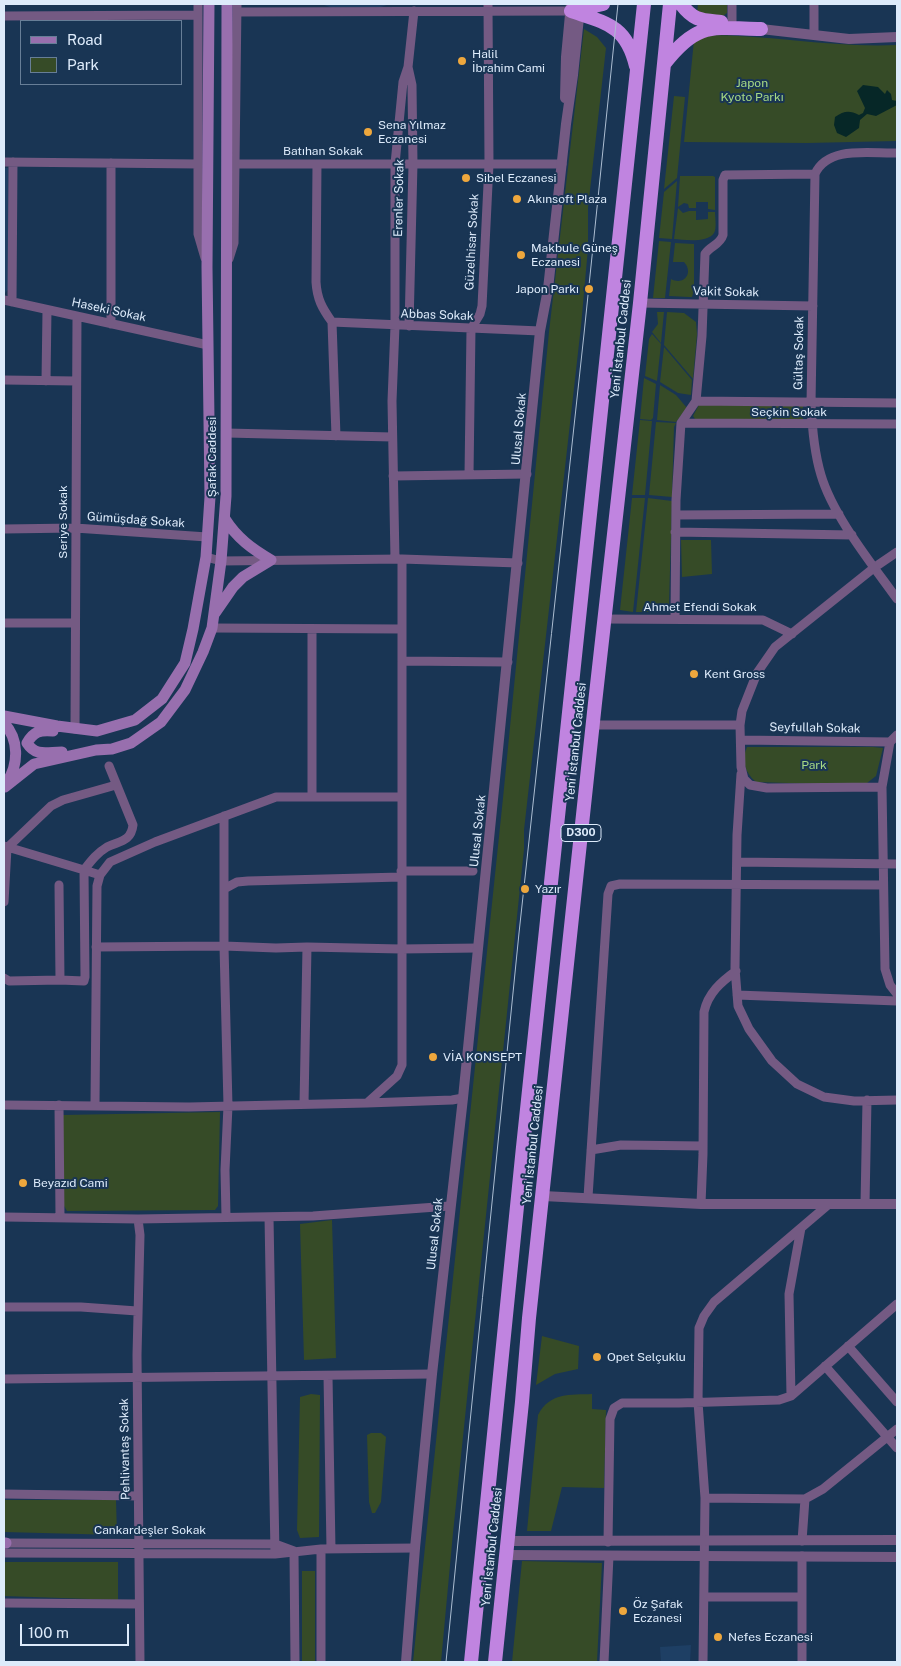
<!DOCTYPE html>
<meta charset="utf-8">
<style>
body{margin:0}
#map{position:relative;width:901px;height:1666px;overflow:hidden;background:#193554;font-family:"Public Sans",sans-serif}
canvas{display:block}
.frame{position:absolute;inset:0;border:5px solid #ddebfb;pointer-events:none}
.legend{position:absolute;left:20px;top:20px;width:162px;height:65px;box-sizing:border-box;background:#193554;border:1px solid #677e97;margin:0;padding:6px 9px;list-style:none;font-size:15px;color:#ddebfb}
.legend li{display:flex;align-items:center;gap:10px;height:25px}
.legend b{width:25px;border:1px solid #677e97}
.scale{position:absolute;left:20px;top:1624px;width:109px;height:22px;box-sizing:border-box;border:2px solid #ddebfb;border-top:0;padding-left:6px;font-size:15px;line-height:18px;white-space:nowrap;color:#ddebfb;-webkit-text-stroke:4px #193554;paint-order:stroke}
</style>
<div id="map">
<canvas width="901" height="1666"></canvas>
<div class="frame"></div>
<ul class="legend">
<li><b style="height:6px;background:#986fae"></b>Road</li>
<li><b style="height:14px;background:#364b27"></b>Park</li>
</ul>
<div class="scale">100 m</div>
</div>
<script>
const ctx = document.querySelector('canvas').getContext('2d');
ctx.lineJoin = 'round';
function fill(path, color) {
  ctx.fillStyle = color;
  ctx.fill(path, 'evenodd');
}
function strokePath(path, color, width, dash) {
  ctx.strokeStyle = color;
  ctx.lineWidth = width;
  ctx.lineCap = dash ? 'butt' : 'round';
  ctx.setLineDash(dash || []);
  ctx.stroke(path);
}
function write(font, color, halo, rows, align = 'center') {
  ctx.font = font + ' "Public Sans",sans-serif';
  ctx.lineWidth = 4;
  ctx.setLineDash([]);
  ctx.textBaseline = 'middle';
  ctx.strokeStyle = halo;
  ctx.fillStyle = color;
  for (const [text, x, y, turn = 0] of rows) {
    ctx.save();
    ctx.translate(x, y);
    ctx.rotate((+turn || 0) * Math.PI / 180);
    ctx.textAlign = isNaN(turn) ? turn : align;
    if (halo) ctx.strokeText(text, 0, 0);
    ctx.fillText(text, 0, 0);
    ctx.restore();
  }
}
fill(new Path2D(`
 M321,4H390L381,7L333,8Z
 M4,168H8V290L4,294Z
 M691,1645L690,1662H661L660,1647Z`), '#1e3f64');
fill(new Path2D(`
 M698,4H727V13L723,16L697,14Z
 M584,29L597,37L606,48L588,208V248L581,326L524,830V849L453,1533L441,1662H413L503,798L549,332Z
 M708,35C771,35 834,48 897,45V141L807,143L684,142L694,40Z
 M674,96L685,97L677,178L664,189Z
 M680,176H713L715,177V210L708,209V202H696V208H689L688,204L684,203L678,207Z
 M677,181L672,239L659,238L664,192Z
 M678,208L683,213L689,211H696V220L708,219V212H715C715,218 717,228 714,233C708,243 684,240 674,239Z
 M659,241L671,242L665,298H653Z
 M675,243L694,244V290L692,297H689L669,296L671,279C684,286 694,273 684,262H673Z
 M657,312H664L661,343L652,332L658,324Z
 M667,312L684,313L696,322L697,334L693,379L664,345Z
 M652,334L661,344L657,381L645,376L649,339Z
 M664,347L692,380L691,395L678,393L660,382Z
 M644,378L656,384L653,418L651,420L640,419Z
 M660,385L676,395L687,408L676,422L657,420Z
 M803,404V421L695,419L693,416L699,405Z
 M640,420L652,421L645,495H632Z
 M656,422L676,423L674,427L672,497L649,495Z
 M632,498H645L633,612L620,610Z
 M648,498L672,501L669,605L667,610L663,612H636Z
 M681,540H711L712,574L682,577Z
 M747,747H873L883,748L876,776L867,783L819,784L756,782C745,773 741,760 747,747Z
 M220,1112L218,1206L215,1210L67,1211L63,1204V1115Z
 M332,1220L336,1358L304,1360L300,1224Z
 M542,1336L579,1346L578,1369L555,1374L536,1385Z
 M311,1394L320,1395L319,1537L300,1538L297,1530L300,1397Z
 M592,1394V1409L606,1410L604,1488L562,1487L551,1531H527L538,1415C550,1392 570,1395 592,1394Z
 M371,1433H381L386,1437L381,1502L375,1513H372L369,1502L367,1435Z
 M4,1500H116L117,1535L4,1532Z
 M522,1561L602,1563L597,1662H512Z
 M4,1562H118V1600L4,1596Z
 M302,1571H315V1662H302Z`), '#364b27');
fill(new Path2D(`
 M863,85L878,87L885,94L887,90L891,94L892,100L897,101V105L876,116L867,114L860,120L859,128L846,137L837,133L834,125L835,117C844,111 849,110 859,115L863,113L865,108L857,91Z`), '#062727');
strokePath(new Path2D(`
 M198,4V234L205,258
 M814,4V34
 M237,12L571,11
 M4,16L198,15
 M732,22V4
 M897,153C871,154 828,145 815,174L811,403C812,427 814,452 821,475C833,516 872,564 897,599
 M4,162L198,164
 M235,164H562
 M317,164L316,282C317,299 322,308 332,322L336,436
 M229,259L234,243L237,4
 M4,300L208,345
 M12,302L13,162
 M640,303L813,306
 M332,322L540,331
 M111,324V163
 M409,326L413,164L412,85L408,67L414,11
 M4,380L76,381
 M46,381L47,310
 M696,401L897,403
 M681,423L897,424
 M227,433L392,437
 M469,475L471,329L480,314L482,306L489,164L488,4
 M393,476L527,474
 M676,515L839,514
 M4,529L75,528L207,537
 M675,532L852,535
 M897,552L875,567L775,647L757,673L742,711L740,725L741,767L744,779L750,785L767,788L882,787L890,742L897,735
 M206,557L221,561L402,559L518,563
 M395,559L392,401L395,326V164L403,82L408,67
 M605,619L763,620L792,634
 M675,619L676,500L681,423L696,401L702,336L705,254C710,246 720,245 723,235V180L725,175L815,174
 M4,623H75
 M212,628L402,629
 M312,629V797
 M402,661L508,662
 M593,725H740
 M75,729L77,316
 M741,740L890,742
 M741,774L737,835L735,968L738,1006L749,1029L772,1061L797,1084L824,1097L854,1101L897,1100
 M882,787L885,969L890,985L897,994
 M224,816V946L228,1106L225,1170L226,1217
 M4,846L84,870L85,977L84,981L60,980
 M737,862L897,864
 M401,871H473
 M100,875L84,870C91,861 97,853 107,847C119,841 131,842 133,825L109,766
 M224,889L237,882L248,881L401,877
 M4,902L7,848L51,806L63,800L116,785
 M96,947L224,946L276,948L307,947L401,949L478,948
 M4,978L9,981L60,980L59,885
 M737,995L897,1001
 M367,1103L452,1100L463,1098
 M95,1104L97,886L100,875L110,862L155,842L276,797H401
 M304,1104L307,947
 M4,1105L189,1107L367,1103L397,1076L402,1065V559
 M59,1105L60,1217
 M591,1150L621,1145L703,1146
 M588,1197L608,894L611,886L620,884L883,885
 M701,1204L703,1154L704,1012C708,993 721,982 736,971
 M865,1204L867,1100
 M4,1217L138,1219
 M269,1217L275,1554
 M4,1307H81L137,1311
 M848,1346L897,1402
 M825,1366L897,1448
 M328,1376L331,1549
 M4,1379L432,1374
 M791,1396L789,1294L801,1228
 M4,1494L138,1496
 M705,1498L805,1499L823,1489L897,1429
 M802,1541L805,1499
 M608,1542L610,1419L614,1408L622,1403H679L779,1400L791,1396L897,1304
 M4,1543L275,1544L294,1551
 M294,1552L295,1662
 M4,1553L275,1554L321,1549L415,1548
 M704,1597H802
 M4,1603L139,1604
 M140,1662L137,1355L140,1235L138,1219L313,1216L450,1206
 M321,1662V1549
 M604,1662L609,1556
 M703,1662L705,1498L698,1402L699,1328L704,1316L714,1302L829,1204
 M802,1662V1556`), '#745a83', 9);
strokePath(new Path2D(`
 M761,29L849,39L897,37
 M565,98L566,57L571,4
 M543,1196L701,1204H897
 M507,1541L897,1540
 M505,1555L897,1557
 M406,1662L415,1548L432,1374L463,1098L540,331L548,289L566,124L573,75L580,8`), '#745a83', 10);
strokePath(new Path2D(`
 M215,613L233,587L243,577L271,560C252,549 237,538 225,519
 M4,716L57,726L97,731L135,720L162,699L185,663L193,629L206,557L210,497L207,267L209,4
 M4,723C19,739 19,764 7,782
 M53,731C40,730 34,731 27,743C36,757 47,752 62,752
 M5,787L34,764L96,750L112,749L131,743L161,722L185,690L203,652L212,628L221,561L226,496L227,4
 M4,1543H6`), '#986fae', 11);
strokePath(new Path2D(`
 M681,4C694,21 701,20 721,22
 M571,11C606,23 626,25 636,66
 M572,11L603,4
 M665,63C698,21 713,28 761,29
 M471,1662L523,1147L644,4
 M495,1662L522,1402L529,1318L595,703L640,303L670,4`), '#c084e0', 14);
strokePath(new Path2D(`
 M446,1662L519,933L584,334L618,4`), '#adbed2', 1);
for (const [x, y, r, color] of [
 [462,61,5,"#eea73d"],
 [368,132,5,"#eea73d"],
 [466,178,5,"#eea73d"],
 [517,199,5,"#eea73d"],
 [521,255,5,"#eea73d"],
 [589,289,5,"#eea73d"],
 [694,674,5,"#eea73d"],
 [525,889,5,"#eea73d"],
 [433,1057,5,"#eea73d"],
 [23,1183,5,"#eea73d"],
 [597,1357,5,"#eea73d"],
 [623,1611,5,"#eea73d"],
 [718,1637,5,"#eea73d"]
]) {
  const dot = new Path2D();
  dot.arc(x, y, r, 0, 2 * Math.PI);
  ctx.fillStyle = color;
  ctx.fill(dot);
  strokePath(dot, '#193554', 2);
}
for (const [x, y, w] of [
 [581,833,40]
]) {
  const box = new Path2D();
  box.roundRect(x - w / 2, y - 8.5, w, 17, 4);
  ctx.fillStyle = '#193554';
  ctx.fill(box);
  strokePath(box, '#ddebfb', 1);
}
write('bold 11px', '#ddebfb', null, [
 ["D300",581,833]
]);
write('12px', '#ddebfb', '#193554', [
 ["Halil",472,54],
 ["İbrahim Cami",472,68],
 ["Sena Yılmaz",378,125],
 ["Eczanesi",378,139],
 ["Sibel Eczanesi",476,178],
 ["Akınsoft Plaza",527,199],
 ["Makbule Güneş",531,248],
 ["Eczanesi",531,262],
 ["Japon Parkı",579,289,"right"],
 ["Kent Gross",704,674],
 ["Yazır",535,889],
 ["VİA KONSEPT",443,1057],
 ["Beyazıd Cami",33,1183],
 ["Opet Selçuklu",607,1357],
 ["Öz Şafak",633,1604],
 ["Eczanesi",633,1618],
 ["Nefes Eczanesi",728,1637]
], 'left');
write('12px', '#a7d984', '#193554', [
 ["Japon",752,83],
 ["Kyoto Parkı",752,97],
 ["Park",814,765]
]);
write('12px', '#ddebfb', '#193554', [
 ["Batıhan Sokak",323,151],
 ["Erenler Sokak",399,198,-89],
 ["Güzelhisar Sokak",472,242,-87],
 ["Vakit Sokak",726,292,1],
 ["Haseki Sokak",109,310,12],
 ["Abbas Sokak",437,315,2],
 ["Yeni İstanbul Caddesi",621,339,-84],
 ["Gültaş Sokak",799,353,-89],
 ["Seçkin Sokak",789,412],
 ["Ulusal Sokak",519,429,-85],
 ["Şafak Caddesi",212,457,-90],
 ["Gümüşdağ Sokak",136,520,4],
 ["Seriye Sokak",63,522,-90],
 ["Ahmet Efendi Sokak",700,607],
 ["Seyfullah Sokak",815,728,1],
 ["Yeni İstanbul Caddesi",576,742,-84],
 ["Ulusal Sokak",478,831,-84],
 ["Yeni İstanbul Caddesi",533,1145,-84],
 ["Ulusal Sokak",435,1234,-84],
 ["Pehlivantaş Sokak",125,1449,-91],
 ["Cankardeşler Sokak",150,1530],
 ["Yeni İstanbul Caddesi",492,1547,-84]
]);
</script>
